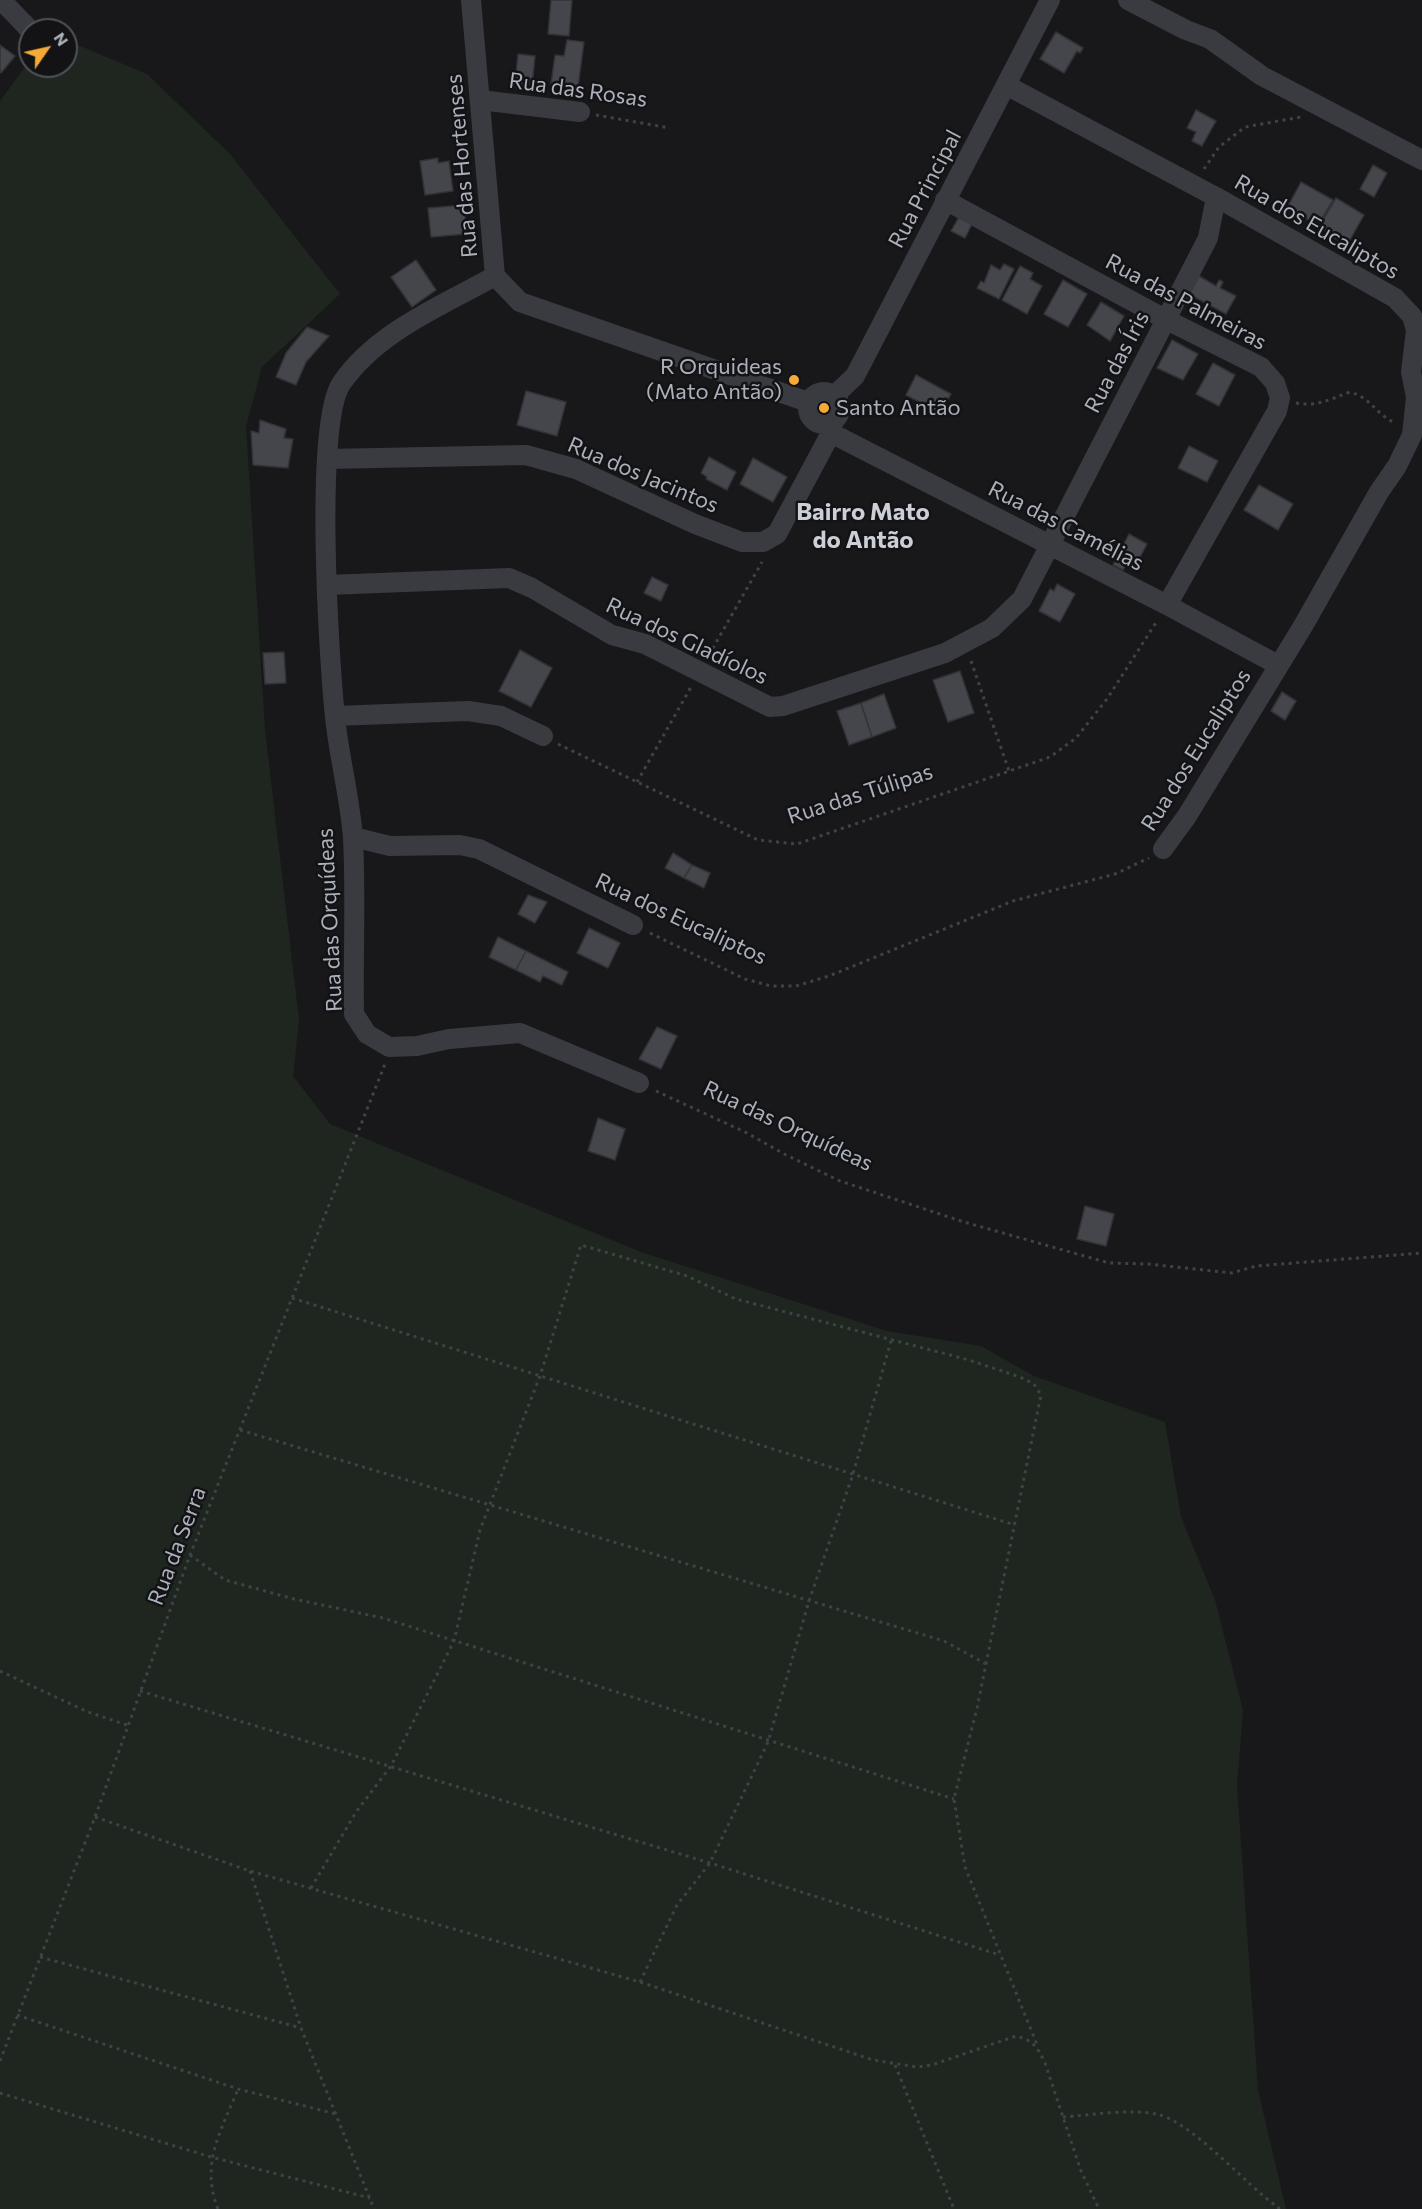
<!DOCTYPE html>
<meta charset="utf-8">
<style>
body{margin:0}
#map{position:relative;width:1422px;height:2209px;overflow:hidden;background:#18181b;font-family:Commissioner,sans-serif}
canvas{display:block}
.north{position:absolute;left:18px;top:18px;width:60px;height:60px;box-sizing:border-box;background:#131316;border:2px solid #505258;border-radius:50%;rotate:56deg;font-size:16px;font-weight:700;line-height:24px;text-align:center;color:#abb0bb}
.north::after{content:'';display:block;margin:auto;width:21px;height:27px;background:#f5a936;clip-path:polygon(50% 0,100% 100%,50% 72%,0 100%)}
</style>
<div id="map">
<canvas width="1422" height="2209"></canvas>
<div class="north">N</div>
</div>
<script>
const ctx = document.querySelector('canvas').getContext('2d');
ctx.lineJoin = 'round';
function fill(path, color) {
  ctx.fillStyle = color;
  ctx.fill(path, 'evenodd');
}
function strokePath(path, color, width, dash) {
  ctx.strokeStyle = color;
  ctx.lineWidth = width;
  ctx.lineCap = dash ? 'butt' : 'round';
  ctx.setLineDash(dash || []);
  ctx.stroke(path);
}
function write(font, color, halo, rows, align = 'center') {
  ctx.font = font + ' Commissioner,sans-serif';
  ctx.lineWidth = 5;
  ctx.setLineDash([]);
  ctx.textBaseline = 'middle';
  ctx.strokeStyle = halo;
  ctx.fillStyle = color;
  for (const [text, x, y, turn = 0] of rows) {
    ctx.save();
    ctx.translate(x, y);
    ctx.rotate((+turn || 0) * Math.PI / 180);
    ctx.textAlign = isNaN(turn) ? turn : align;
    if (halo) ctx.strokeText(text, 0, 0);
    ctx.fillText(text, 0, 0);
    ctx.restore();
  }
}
fill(new Path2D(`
 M66,40L147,74L230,154L340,294L262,367L246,426L265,730L299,1020L293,1076L330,1124L641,1252L887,1331L981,1346L1034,1376L1165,1422L1181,1517L1215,1600L1243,1710L1237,1786L1258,2090L1286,2209H0V101L30,60V66H66Z`), '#1e261f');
const building = new Path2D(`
 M551,0H572L569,36L548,34Z
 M1056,32L1083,48L1080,53L1077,51L1064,73L1040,59Z
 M567,40L584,42L578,87L551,84L555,55L564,56Z
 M0,45L15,56L1,73L0,72Z
 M518,54L535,56L532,86L515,84Z
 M1196,110L1216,121L1202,146L1192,141L1196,132L1187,128Z
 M438,158V163L449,161L453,191L425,195L420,161Z
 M1373,165L1387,173L1374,197L1360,189Z
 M1301,182L1333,200L1318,225L1287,208Z
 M1336,198L1364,215L1347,245L1318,228Z
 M464,205L467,234L431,237L428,208Z
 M959,217L972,224L965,238L951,231Z
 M416,260L436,290L412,307L391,277Z
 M1004,264L1014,269L999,299L977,288L981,281L984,283L991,265L1000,270Z
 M1020,266L1033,273L1030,279L1042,286L1027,314L1002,300Z
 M1199,276L1216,286L1219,280L1223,282L1220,288L1236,296L1226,314L1189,294Z
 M1063,280L1087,294L1068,327L1044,314Z
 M1101,302L1124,316L1110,341L1087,325Z
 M307,327L329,336L306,362L296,385L276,377L286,353Z
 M1172,340L1198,354L1183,380L1157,368Z
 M1213,363L1235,375L1219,406L1196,394Z
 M916,375L951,394L940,413L906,395Z
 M526,391L566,402L557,436L517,425Z
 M260,420L286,429L284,438L293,439L288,468L253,465L251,431L259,433Z
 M1189,446L1218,461L1207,482L1178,468Z
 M709,457L736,472L727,490L706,479L707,477L701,473Z
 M753,458L787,477L773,502L740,484Z
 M1259,485L1293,504L1278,530L1244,510Z
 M1129,534L1147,544L1138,561L1130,557L1123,570L1113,565Z
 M652,577L668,585L661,601L644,593Z
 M1057,584L1075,594L1060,622L1039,611L1050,589L1054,591Z
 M520,650L552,668L531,707L499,691Z
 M284,652L286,683L265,684L263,653Z
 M960,671L974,713L948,722L933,680Z
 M1282,692L1296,701L1285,720L1271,711Z
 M884,694L896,728L872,737L861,703Z
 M861,703L872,737L849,745L837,711Z
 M673,853L692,865L684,878L665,868Z
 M692,865L710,873L704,888L684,878Z
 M528,895L547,902L535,923L518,914Z
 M589,928L620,943L608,968L577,953Z
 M498,937L526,951L516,970L489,957Z
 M526,951L568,972L562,985L543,976L540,982L516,970Z
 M657,1027L677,1036L661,1069L639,1059Z
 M598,1118L625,1129L615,1160L588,1151Z
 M1085,1206L1114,1214L1106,1246L1077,1239Z`);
fill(building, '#45464b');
strokePath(building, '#323337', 1.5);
strokePath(new Path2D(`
 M596,115L670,128
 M1204,169L1219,147L1245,127L1301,117
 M1296,403C1318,407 1330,399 1350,392C1373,399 1374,413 1395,423
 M709,655L762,562
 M971,661L1009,771
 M558,744L758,840L797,844L1050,757L1076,738L1107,699L1157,621
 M637,782L691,687
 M650,933L745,979L771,986H796L829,976L1013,901L1115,874L1149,858
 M656,1091L747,1133L786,1155L840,1181L964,1222L1109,1263L1148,1264L1232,1273L1256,1266L1422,1253
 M292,1298L1015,1525
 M240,1430L944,1641L986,1664
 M190,1555L225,1580L294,1599L383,1618L954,1799
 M0,1671L88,1712L127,1725
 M140,1691L710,1863L1000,1955
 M95,1817L250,1871L640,1982L873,2060L917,2067L932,2065L1016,2036C1033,2040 1038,2048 1045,2063L1081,2171L1099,2209
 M250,1871L301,2028L374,2209
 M311,1888L356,1812L391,1766L454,1641L480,1530L540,1376L581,1245L687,1276L736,1299L969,1360L1020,1377L1034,1384L1041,1395L977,1708L954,1799L965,1867L1038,2047
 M40,1957L301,2028
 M640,1982L677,1905L710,1863L768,1742L809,1601L853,1474L891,1341
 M17,2015L238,2089L336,2114
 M0,2061L95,1817L190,1555L385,1064
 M895,2065L954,2209
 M0,2093L211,2157L370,2198
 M1063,2117C1090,2115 1135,2108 1160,2115C1196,2126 1246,2185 1280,2209
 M218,2209C200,2164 221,2131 238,2089`), '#3f4247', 3, [3, 4.5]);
strokePath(new Path2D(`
 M1,0L30,30
 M471,0L495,276L520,302L808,402
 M1128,0L1186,30L1210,39L1262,76L1422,160
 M1006,85L1216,197L1395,298L1412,316L1416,330L1411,372L1416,397L1412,435L1397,466L1379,492L1303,626L1187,816L1163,849
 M480,100L580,112
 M945,200L1167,320L1261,367L1275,383L1280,398L1277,411L1167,605
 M495,276C443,305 376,332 341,384C314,426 329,659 335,717C339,757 350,797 353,838C356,896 353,956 354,1014L367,1034L389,1047L417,1046L449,1039L520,1033L639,1083
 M808 408a16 16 0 1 1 32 0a16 16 0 1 1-32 0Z
 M835,395L855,376L1050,0
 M831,433L1167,605L1278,665
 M327,459L526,455L576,469L695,524L742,542H763L777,534L831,433L825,424
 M327,585L509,578L532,588L612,635L645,644L770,707L783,706L945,653L992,628L1022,599L1208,238L1216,197
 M335,716L468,711L501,716L543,736
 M353,837L390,846L460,845L479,849L633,925`), '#393b40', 20);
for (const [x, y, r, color] of [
 [794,380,6,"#f5a936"],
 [824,408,6,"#f5a936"]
]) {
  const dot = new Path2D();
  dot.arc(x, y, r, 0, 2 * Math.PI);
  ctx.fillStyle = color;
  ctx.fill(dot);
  strokePath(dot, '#131316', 2);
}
write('22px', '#abb0bb', '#131316', [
 ["Rua das Rosas",578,90,8],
 ["Rua das Hortenses",462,166,-95],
 ["Rua Principal",925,189,-62],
 ["Rua dos Eucaliptos",1317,227,30],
 ["Rua das Palmeiras",1186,302,28],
 ["Rua das Íris",1117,362,-62],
 ["Rua dos Jacintos",643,475,23],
 ["Rua das Camélias",1066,526,27],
 ["Rua dos Gladíolos",687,641,25],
 ["Rua dos Eucaliptos",1196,750,-58],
 ["Rua das Túlipas",860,794,-18],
 ["Rua dos Eucaliptos",681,919,25],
 ["Rua das Orquídeas",330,920,-93],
 ["Rua das Orquídeas",788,1126,25],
 ["Rua da Serra",177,1546,-69]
]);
write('22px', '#abb0bb', '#131316', [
 ["R Orquideas",782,367],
 ["(Mato Antão)",782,392],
 ["Santo Antão",836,408,"left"]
], 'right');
write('bold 24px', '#cccfd6', '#131316', [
 ["Bairro Mato",863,512],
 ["do Antão",863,540]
]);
</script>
